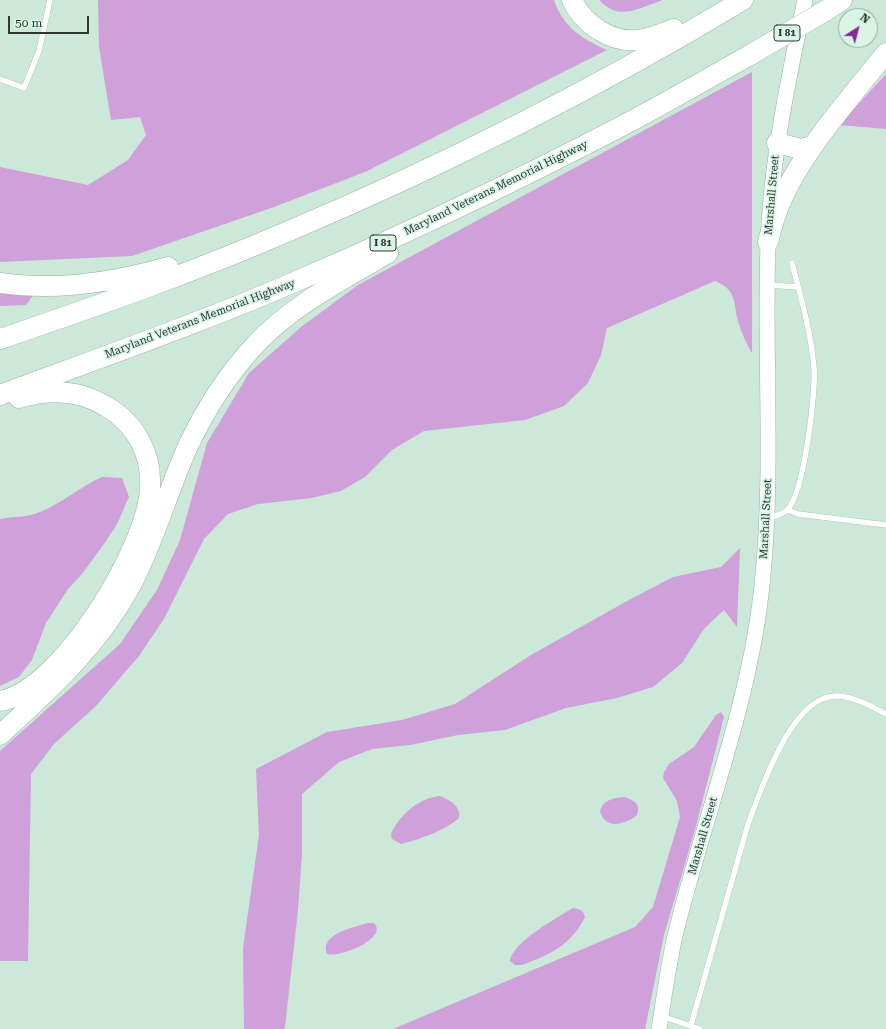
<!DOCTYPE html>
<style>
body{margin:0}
#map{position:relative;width:886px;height:1029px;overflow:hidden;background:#cce8d8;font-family:"Roboto Serif",serif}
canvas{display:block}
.north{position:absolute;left:838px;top:8px;width:40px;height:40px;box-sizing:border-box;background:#d9f5e5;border:1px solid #94a99d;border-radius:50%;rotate:36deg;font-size:11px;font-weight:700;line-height:16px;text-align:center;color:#2d3832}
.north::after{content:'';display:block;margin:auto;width:14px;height:18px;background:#842b97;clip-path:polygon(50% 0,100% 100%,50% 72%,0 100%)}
.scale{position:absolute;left:8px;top:16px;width:81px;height:18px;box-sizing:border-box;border:2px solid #2d3832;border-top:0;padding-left:5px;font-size:12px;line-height:14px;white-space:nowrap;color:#2d3832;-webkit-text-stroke:3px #d9f5e5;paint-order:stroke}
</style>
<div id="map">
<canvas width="886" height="1029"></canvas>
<div class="north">N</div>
<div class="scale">50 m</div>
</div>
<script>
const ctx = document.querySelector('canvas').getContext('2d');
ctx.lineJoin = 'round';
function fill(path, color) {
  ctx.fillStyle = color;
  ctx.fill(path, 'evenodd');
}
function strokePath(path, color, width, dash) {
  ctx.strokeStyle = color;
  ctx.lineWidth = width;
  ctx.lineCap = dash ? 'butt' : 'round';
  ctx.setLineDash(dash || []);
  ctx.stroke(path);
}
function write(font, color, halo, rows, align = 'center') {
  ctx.font = font + ' "Roboto Serif",serif';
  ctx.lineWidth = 3.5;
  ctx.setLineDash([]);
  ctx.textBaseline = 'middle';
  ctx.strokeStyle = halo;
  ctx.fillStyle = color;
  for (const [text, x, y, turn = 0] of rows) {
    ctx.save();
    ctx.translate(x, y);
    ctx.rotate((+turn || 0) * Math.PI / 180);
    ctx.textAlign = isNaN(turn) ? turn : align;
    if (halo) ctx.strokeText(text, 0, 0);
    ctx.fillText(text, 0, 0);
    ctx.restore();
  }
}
fill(new Path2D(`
 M98,0H554C563,27 582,39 607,50L365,172L274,207L132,256L0,262V167L88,185L128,160L146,135L140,117L111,120L99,47Z
 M599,0H663C638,8 620,22 599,0Z
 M752,72V353C747,344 742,335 739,324C732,303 739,291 715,281L607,328L601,355L588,383L564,406L525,420L424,431L392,450L365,477L341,491L312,498L258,504L228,514L204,539L164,619L139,656L96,706L54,744L31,774L28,961H0V751L120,644L157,590L180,540L207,443L249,373L301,327L358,285Z
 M886,74V129L839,125Z
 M35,293L26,305L0,306V294Z
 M102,477L122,478L129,497L117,524L106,541L82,574L68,589L46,623L32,660L19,677L0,686V519C10,517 21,517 31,515C55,509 79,487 102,477Z
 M740,548L737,627L724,610L704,629L682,663L653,687L617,698L566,708L505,730L458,735L410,745L372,749L339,762L302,794V854L298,910L285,1027L284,1029H244L243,948L259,835L256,769L327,732L402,720L455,704L531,655L627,601L673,577L721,567Z
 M721,712L724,717L696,826L664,935L645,1029H393L635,927L653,907L680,817L677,801L663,778L664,772L669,764L694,747L716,715Z
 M440,796C450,800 461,806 459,818C442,832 423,838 401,844L392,839L391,834C400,814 419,798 440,796Z
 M624,797C634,800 641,804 637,815C626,824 605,831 600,811C603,800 613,798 624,797Z
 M573,908C580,909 583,910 585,917C570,946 551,954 522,965H515L510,961C512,942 557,918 573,908Z
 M368,923H374C389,938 340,958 327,954C319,934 354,927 368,923Z`), '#cfa0da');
const lane = new Path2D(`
 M0,79L24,88L39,51L50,0
 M768,285L798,287
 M788,510L798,514L886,525
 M768,518C775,516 782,515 787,510C804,494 816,393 814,368C811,332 801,298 792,263
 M661,1016L700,1029
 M691,1025L748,824C761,790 792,693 838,696C855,697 871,706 886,714`);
const secondary = new Path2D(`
 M659,1029C664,998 668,967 675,936C703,819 750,705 762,585C774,471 764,357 768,244C771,161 788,80 805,0`);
const highway = new Path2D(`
 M572,0C583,24 611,43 638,40C651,39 662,33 674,29
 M825,11L842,0
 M777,143L801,149L813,146
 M768,242C771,230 774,218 779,206C799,155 851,97 886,53
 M0,283C55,291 115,282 168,267
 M0,339C97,306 194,272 289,231C445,165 597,88 743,0
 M0,395C102,357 206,321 306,277C412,231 516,181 620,127C664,104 707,79 750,55
 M0,701C61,691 148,546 150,488C152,454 136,424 107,407C80,390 49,389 19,398
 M0,735C49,690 98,646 130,587C154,542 167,493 188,446C205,410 227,375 255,345C291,306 342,280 388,253`);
strokePath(lane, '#98b3a4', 6);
strokePath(secondary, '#98b3a4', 16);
strokePath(highway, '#98b3a4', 21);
strokePath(lane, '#fff', 5.5);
strokePath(secondary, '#fff', 15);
strokePath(highway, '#fff', 20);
const highwayBridge = new Path2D(`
 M750,55L825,11`);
strokePath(highwayBridge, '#98b3a4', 21, []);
strokePath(highwayBridge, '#fff', 20);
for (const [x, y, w] of [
 [787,33,26],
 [383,243,26]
]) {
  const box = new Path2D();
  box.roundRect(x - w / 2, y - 8, w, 16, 3);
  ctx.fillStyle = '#d9f5e5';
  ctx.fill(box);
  strokePath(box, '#2d3832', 1);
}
write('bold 10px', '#2d3832', null, [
 ["I 81",787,33],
 ["I 81",383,243]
]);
write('11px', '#2d3832', '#d9f5e5', [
 ["Maryland Veterans Memorial Highway",496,188,-26],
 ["Marshall Street",772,195,-85],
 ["Maryland Veterans Memorial Highway",200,319,-21],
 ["Marshall Street",766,519,-87],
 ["Marshall Street",703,836,-74]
]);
</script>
